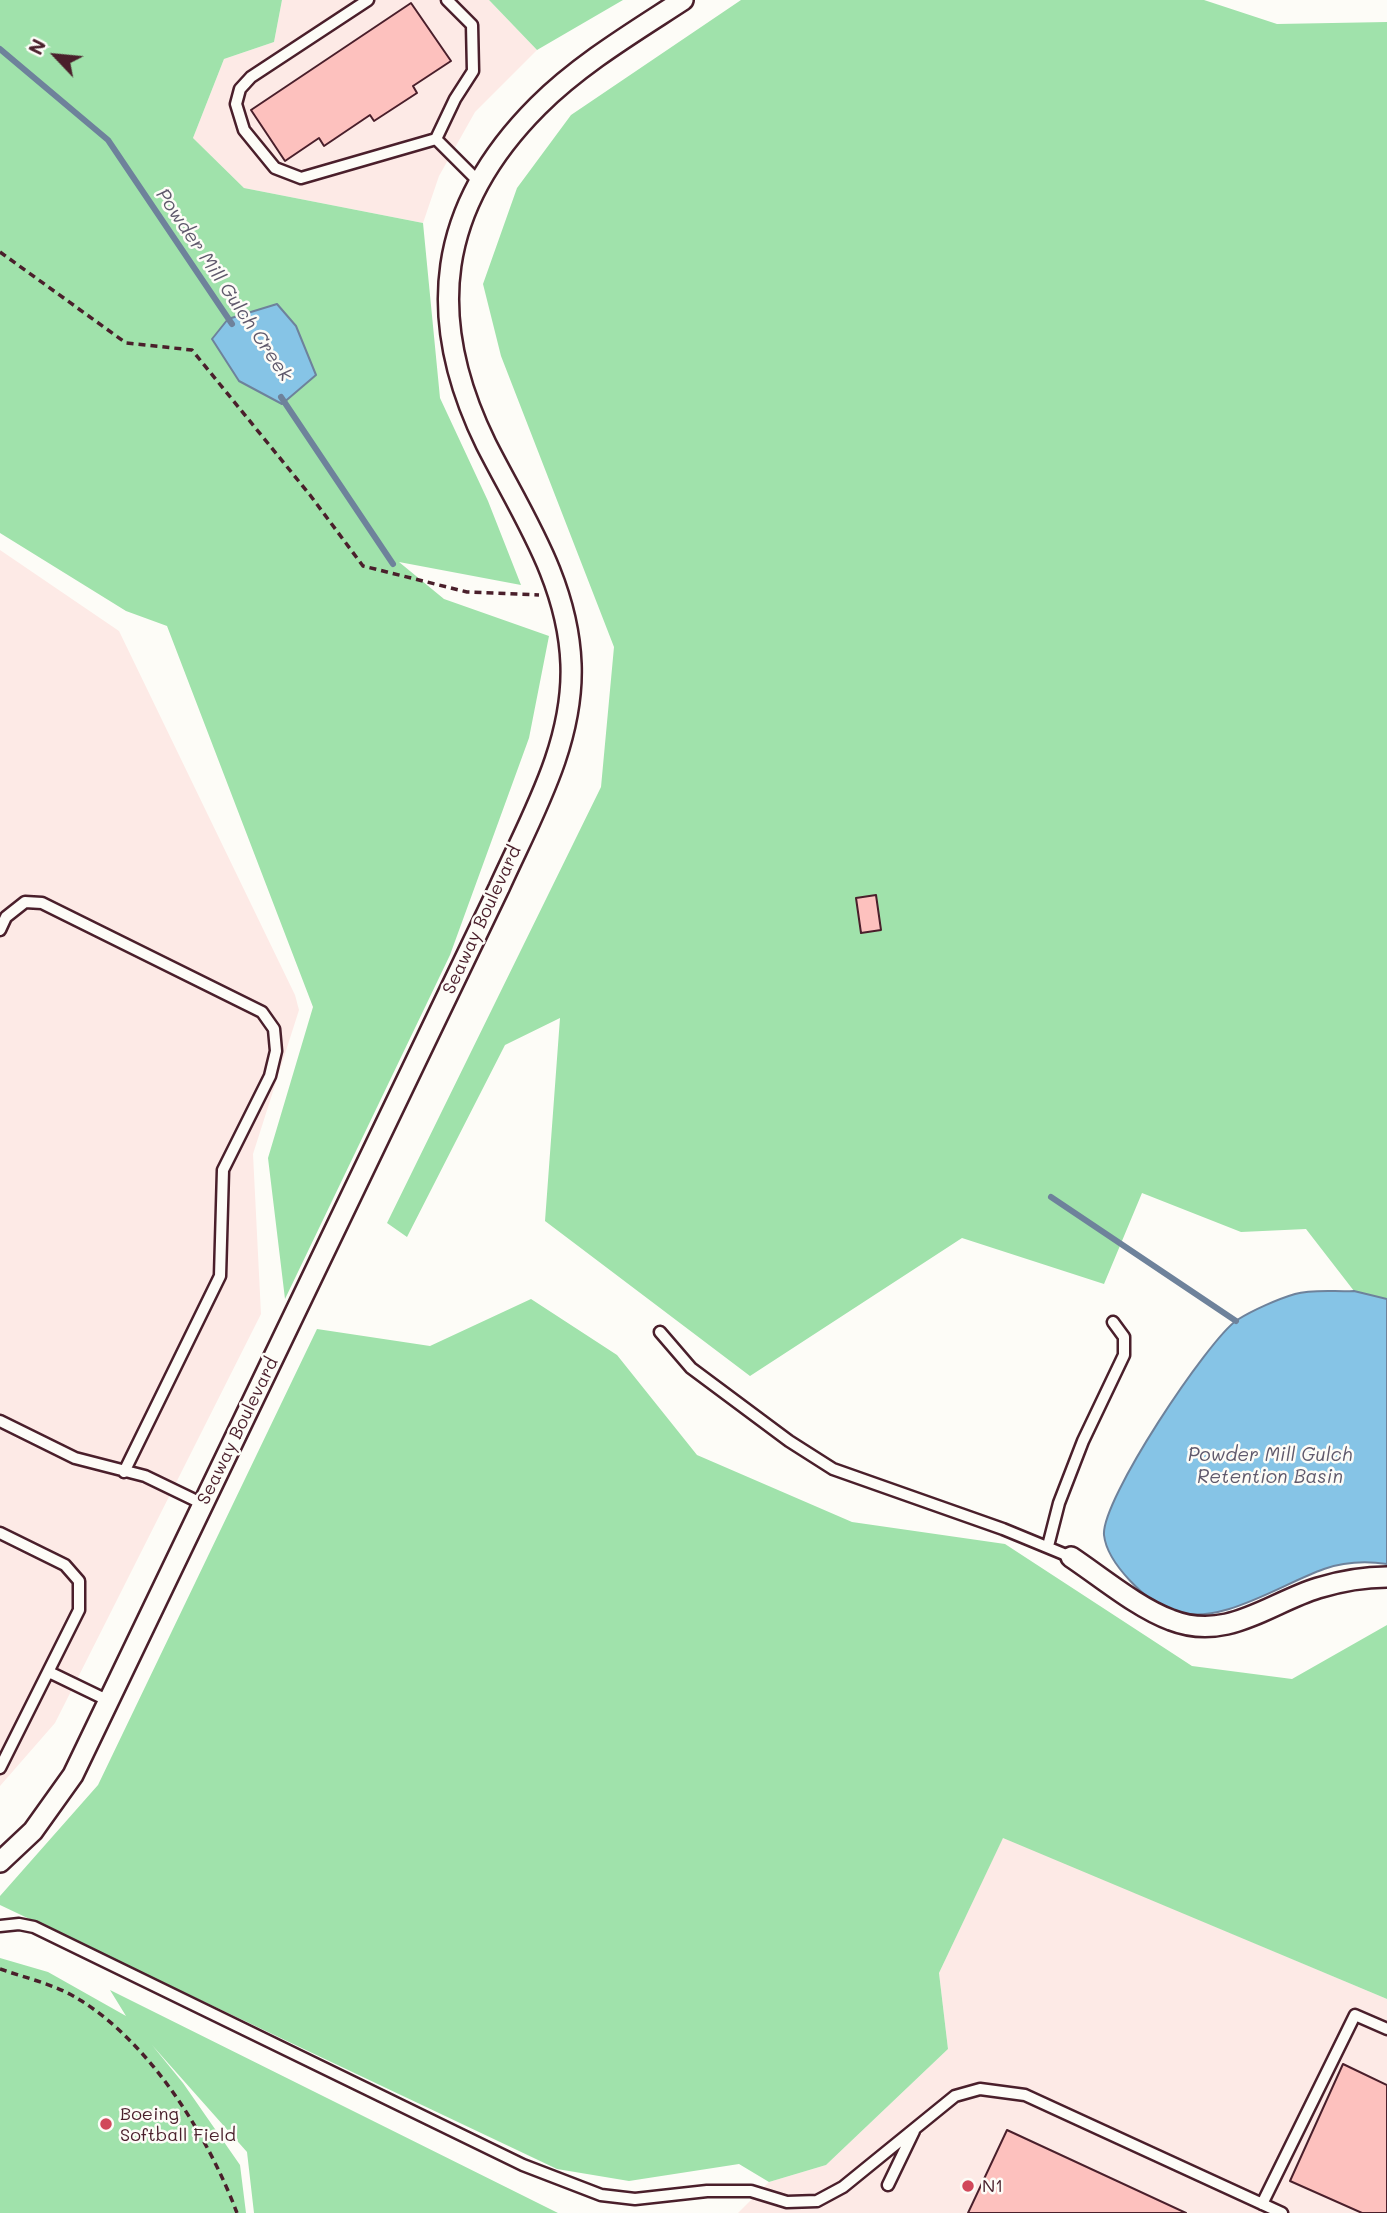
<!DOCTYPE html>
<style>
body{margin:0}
#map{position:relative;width:1387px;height:2213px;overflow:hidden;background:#fdfcf7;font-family:Mali,sans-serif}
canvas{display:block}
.north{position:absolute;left:21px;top:21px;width:70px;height:70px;-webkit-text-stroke:5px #fdfcf7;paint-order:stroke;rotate:296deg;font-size:19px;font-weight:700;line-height:28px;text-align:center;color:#4a1f2b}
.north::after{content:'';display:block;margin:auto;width:24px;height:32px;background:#4a1f2b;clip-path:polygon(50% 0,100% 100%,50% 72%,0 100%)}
</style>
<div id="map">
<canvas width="1387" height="2213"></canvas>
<div class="north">N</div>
</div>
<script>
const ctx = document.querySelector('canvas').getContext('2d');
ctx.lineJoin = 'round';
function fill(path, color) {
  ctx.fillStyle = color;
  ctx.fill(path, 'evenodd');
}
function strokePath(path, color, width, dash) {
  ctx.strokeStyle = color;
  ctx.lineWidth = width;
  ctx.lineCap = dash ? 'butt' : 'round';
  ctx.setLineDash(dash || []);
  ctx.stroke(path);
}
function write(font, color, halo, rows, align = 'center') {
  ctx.font = font + ' Mali,sans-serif';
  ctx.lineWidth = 5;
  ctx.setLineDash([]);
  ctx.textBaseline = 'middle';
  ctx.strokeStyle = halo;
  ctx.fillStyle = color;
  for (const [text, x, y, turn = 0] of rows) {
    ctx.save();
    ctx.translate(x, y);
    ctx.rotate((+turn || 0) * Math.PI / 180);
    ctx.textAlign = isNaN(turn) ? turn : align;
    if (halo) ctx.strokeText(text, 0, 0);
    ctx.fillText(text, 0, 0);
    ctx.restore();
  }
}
fill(new Path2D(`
 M282,0H489L537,50L475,112L439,176L423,223L244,188L193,138L224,59L274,42Z
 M0,550L119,631L295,995L299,1010L253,1154L261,1314L55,1723L0,1786Z
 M1003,1837L1387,1999V2213H738L769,2182L826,2165L948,2049L939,1973Z`), '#fdeae6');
fill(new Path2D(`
 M0,0H282L274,42L224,59L193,138L244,188L423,223L440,398L488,501L521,585L399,562L444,599L549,636L529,738L450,955L285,1299L268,1158L313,1007L167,626L126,611L0,533Z
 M489,0H623L537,50Z
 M741,0H1204L1277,24L1387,22V1299L1354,1291L1306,1229L1241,1232L1142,1193L1104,1284L962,1238L750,1376L545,1221L560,1018L505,1045L407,1237L387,1223L601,787L614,647L501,356L483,284L517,188L571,115Z
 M531,1299L617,1355L697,1455L852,1522L1005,1544L1192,1666L1292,1679L1387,1625V1999L1003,1838L939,1973L948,2049L826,2165L769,2182L739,2164L629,2181L557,2169L0,1905V1896L98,1785L317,1329L430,1346Z
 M0,1958L48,1972L126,2016L110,1990L558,2213H254L247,2152L152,2045L183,2083L240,2165L246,2213H0Z`), '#a0e2ab');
const water = new Path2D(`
 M277,304L296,326L316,375L282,404L239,381L212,339L228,319Z
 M1354,1291L1387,1299V1564C1366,1561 1344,1562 1324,1569C1281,1584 1220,1627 1173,1611C1147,1603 1107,1563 1104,1535C1101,1500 1208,1340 1237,1320C1253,1310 1278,1299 1295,1294C1312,1289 1336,1292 1354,1291Z`);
fill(water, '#86c4e6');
strokePath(water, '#6e829b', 2);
strokePath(new Path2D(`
 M0,49L108,140L232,324
 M281,397L393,564
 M1051,1197L1236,1321`), '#6e829b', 6);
const building = new Path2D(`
 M411,3L451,61L413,86L417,93L374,121L370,115L324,146L319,138L285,161L251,110Z
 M876,895L881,930L861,933L856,898Z
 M1343,2064L1387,2085V2213H1362L1290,2181Z
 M1007,2130L1186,2213H968Z`);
fill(building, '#fdc1be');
strokePath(building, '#4a1f2b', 2);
const service = new Path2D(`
 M368,0L251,77L240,89L236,104L244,130L275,168L301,178L436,139L455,99L473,71L472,25L447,0
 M436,139L479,182
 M0,930L6,917L25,902L42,903L262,1012L274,1029L276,1051L270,1076L223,1170L220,1276L124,1472
 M660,1332L691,1368L789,1441L833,1469L1003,1529L1071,1557
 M0,1421L75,1458L145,1476L203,1504
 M0,1533L65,1565L79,1581V1610L0,1768
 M1048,1546L1059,1503L1083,1441L1124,1355V1337L1113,1322
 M49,1672L109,1701
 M0,1926L19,1924L34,1927L523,2165L601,2195L635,2199L707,2191H751L787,2202L817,2201L843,2187L955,2096L980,2089L1025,2095L1282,2213
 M888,2185L914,2131
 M1262,2204L1355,2015L1387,2029`);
const minor = new Path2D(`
 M1071,1557C1101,1577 1138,1608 1171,1620C1227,1642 1269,1603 1318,1588C1341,1581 1363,1577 1387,1577
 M0,1862L33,1831L73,1775L499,888C531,817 574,744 571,664C568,581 522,515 486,444C424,317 437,207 538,106C580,64 634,32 683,0`);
strokePath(service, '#4a1f2b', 15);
strokePath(minor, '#4a1f2b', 24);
strokePath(new Path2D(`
 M0,252L126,343L192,350L310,495L363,566L467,592L539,595
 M0,1969C26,1978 57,1985 80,2000C151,2044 208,2136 237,2213`), '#4a1f2b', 3.5, [7, 5]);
strokePath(service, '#fdfcf7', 10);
strokePath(minor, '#fdfcf7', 19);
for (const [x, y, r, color] of [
 [106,2124,7,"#d1495b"],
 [968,2186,7,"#d1495b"]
]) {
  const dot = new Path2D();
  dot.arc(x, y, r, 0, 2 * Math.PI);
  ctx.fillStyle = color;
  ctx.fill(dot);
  strokePath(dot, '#fdfcf7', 2.5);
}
write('18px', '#4a1f2b', '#fdfcf7', [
 ["Seaway Boulevard",482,920,-65],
 ["Seaway Boulevard",238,1431,-64]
]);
write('18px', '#4a1f2b', '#fdfcf7', [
 ["Boeing",120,2114],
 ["Softball Field",120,2135],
 ["N1",982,2186]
], 'left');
write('italic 19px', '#5f596c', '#fdfcf7', [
 ["Powder Mill Gulch Creek",224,285,56],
 ["Powder Mill Gulch",1270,1455],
 ["Retention Basin",1270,1477]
]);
</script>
